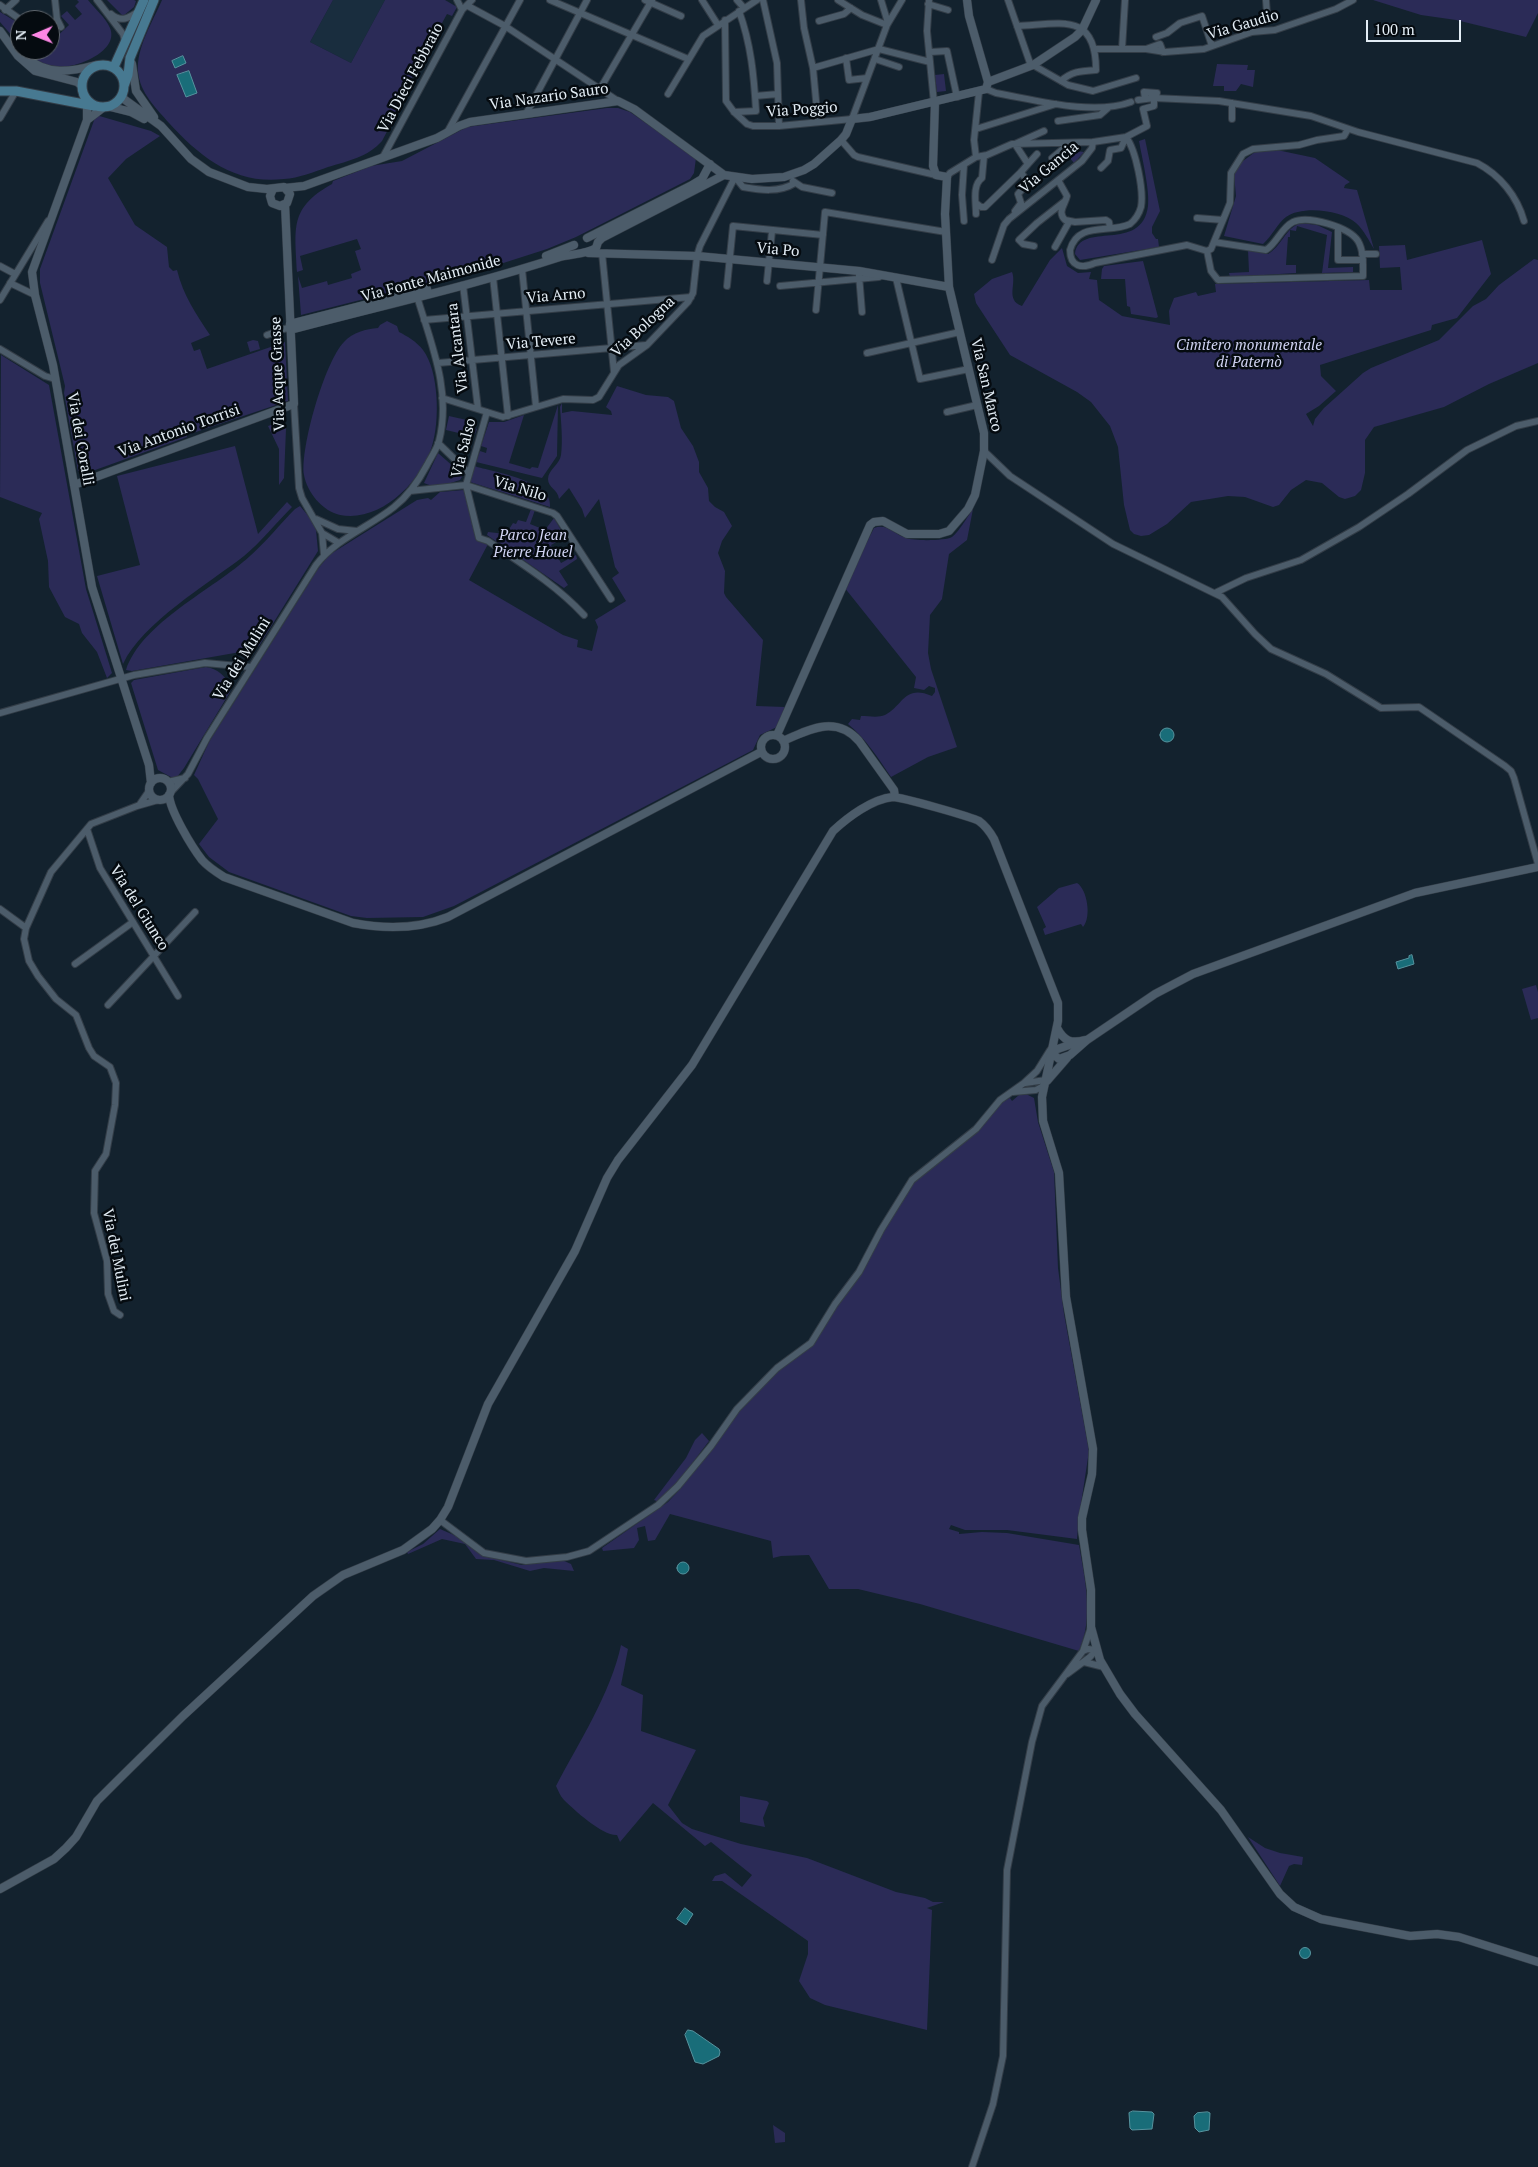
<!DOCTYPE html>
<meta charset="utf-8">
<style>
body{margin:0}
#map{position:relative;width:1538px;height:2167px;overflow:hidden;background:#13222e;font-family:"PT Serif",serif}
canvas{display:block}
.north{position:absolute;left:10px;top:10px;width:50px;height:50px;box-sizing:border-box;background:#050b10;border:1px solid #5e656c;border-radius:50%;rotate:269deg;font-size:14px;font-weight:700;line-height:20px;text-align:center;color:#e3edf5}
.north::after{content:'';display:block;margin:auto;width:18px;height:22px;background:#fc86e4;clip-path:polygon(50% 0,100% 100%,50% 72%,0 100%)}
.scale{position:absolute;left:1366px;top:20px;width:95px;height:22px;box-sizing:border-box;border:2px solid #e3edf5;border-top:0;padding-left:6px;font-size:15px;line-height:18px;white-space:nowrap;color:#e3edf5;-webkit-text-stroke:4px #050b10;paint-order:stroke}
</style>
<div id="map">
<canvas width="1538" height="2167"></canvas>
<div class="north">N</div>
<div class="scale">100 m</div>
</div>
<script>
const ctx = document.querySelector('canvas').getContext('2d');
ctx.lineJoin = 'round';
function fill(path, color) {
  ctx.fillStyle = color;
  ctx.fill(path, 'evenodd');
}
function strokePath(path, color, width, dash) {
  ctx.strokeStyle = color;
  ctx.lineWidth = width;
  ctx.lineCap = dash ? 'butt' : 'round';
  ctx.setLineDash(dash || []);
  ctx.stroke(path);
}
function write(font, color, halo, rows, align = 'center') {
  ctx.font = font + ' "PT Serif",serif';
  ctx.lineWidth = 5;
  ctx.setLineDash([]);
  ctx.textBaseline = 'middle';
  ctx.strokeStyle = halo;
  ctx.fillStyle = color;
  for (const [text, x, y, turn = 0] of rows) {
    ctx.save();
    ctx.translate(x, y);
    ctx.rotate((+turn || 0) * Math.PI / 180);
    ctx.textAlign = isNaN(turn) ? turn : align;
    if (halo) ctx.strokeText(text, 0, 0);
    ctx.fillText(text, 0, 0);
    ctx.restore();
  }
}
fill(new Path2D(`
 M333,0H385L351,63L310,42Z`), '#192d3e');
fill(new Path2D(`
 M77,0H88C94,8 106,18 110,28C120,52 73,70 54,67C41,64 33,59 24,50H50V43L69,25L61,16L67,11L75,20L82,14L75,6L79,2Z
 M107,0H134L136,1L134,7L123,16Z
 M162,0H333L310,42L351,63L385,0H445L457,7L452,16L447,14L410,81L412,84L382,141C368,157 348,161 328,167C314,172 299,178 284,179C235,185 200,157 169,123C156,108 140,93 138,72C136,48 153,21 162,0Z
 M1373,0H1538V13L1526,37L1456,20L1421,15Z
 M0,12L20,24V45L0,22Z
 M1217,64L1248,65L1247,70H1255L1253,87L1241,84L1236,91H1224V86H1213Z
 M944,74L946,91L937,92L935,75Z
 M607,108H618L630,112L696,158L694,173L690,179L576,237L547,249L494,266L301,315L298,276L302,288L327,281L328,285L352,278L351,274L361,270L355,251L361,249L357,239L300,256L303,270L297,272C295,228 289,208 332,184L333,181L371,166L402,161L467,127Z
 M96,115L151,131L160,136L126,159L108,178L135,225L167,247L169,267L173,271L177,270C183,295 196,314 210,335L191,343L194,351L200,349L207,369L285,342L288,401L187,435V437L84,474L78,471L64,393L65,386L40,283V269Z
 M1145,139L1160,211L1152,227V233L1156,239H1158L1159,247L1080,260L1075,254C1079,220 1142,254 1148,206C1150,190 1142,158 1139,141Z
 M1073,147L1076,151L1084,152L1074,163L1064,151L1068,148Z
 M1277,150L1315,158L1350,182L1345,185L1344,188L1357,190L1374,249C1369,241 1364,230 1356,223C1342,210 1302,205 1286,217C1277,224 1272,236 1263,244L1224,236L1236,196L1234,175L1239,164L1255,152Z
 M1301,223L1317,225L1332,232L1328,268L1353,267V272L1322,273L1327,235L1297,226L1296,231L1290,230V237H1288L1286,265H1296V273L1230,277L1229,273L1249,272L1248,250L1268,254C1282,246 1285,228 1301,223Z
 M1482,240L1491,274L1457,318L1432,325L1431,330L1320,365L1321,376L1336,391L1319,406L1306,414L1313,426L1315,419L1324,408L1363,373L1371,368L1439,340L1473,306L1486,299L1499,285L1534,259L1538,260V363L1489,384L1444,407L1374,427L1365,440V473L1361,490L1355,496L1345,499L1339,497L1322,483L1306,480L1291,490L1279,505L1273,507L1245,497L1228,496L1191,502L1167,524L1149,535L1141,536L1134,534L1130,530L1124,505L1118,447L1110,426L1091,402L1077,392L1010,355L976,303L974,294L992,279L1012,272C1017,284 1005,300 1022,306L1050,260L1062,248L1067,266L1078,273L1091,272L1089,279L1097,280L1099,300L1122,316L1170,325L1169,311L1174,298L1196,292L1198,296L1216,292L1215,284L1369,280L1370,290H1402L1400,267L1380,268L1379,246L1405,245L1407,260Z
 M1143,261L1158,317L1156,318L1131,314L1130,307L1127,306L1125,279H1101L1102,269L1104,266Z
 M387,321L397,326L399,332C407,336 417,342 423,350C439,371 440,421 432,446C421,482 380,523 340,515C322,511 307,492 304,475C300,448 325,361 344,342C353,332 366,329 378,328L380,325Z
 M253,340L258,341L260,349L250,352L247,342Z
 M1,355L49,385L86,589L112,673L107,678L97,652L82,633L79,624L65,617L49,587L48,561L39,519L42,513L0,497Z
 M617,386L646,395L668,397L674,401L681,428L693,446L699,462V472L708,488L709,501L715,507L724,512L732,526L722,541L718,553L725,571L724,593L726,597L763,640L756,706L785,707L777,727L760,735L753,750L454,906L423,917L367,918L351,916L229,872L209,857L199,844L218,819L198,779L194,775L209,742L318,569L329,555L417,500L428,498L431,500L440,492L464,490L476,540L488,544L469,580L563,635L578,640L577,647L592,651L598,627L595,620L626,601L612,578L619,573L615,567L599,499L585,518L582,509L569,488L559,499C558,489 548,488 548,479C548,470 560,464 561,455C563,440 561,422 560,407L562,403V413L572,411L612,415L611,411L606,407Z
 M558,405L557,456L542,478L476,462L480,451L486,453L487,448L481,446L489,422H504L524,415L509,463L530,469L532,467L538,468Z
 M449,416L471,421L470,427L477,429L475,434L468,432L467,435L446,430Z
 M283,421L286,429L284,478L279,485V449L268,426Z
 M235,446L258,534L287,502L292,507C276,523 261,542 244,556C208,584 142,623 123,664L97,576L140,565L117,476Z
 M438,453L463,475L460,480C447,484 437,489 424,483Z
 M474,466C493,472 554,481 550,507L470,482Z
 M300,506L310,518L316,530L318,551L259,646L246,651L132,671L126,670C142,622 213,590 250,556C266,542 280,524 295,509Z
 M531,509L535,510L530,524L545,530L554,518L565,537L551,545L561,563L576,555L577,559L559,571L568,585L564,588L487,535L488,532L506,534L513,523L516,524L518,520L526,522Z
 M973,509L967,540L949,554L942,599L930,615L928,653L931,669L957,747L928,757L891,777C878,758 866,739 848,724L852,719L860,720L861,716C869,716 878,718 885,715C903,706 904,684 932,696L935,692V688L929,686L924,690L914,688L916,677L844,587L874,528C887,523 894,534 906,538C913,541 945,541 952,537C958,533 968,516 973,509Z
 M206,667C219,669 224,676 231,685L230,692L184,768L177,777H171L158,770L131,683L134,680Z
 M1077,883C1087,889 1092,917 1083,927L1081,924L1045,935L1043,929L1046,927L1037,907L1059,888Z
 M1536,985L1538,992V1018L1531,1020L1522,989Z
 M1026,1094L1034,1098L1038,1122L1054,1172L1058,1268L1064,1314L1089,1451L1079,1517L1077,1539L1007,1530H965L951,1525L949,1529L959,1532V1534L982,1532L1007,1533L1079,1545C1085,1580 1094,1617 1079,1651L920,1604L858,1589H829L809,1555L781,1556L773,1558L771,1541L670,1514L655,1540L648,1541L645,1526L637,1528L639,1540L634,1548L603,1551L602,1548L668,1502L680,1489L737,1413L779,1368L813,1344L914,1181L1003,1101L1010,1098L1012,1101L1019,1095Z
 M702,1433L709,1441L684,1474L659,1502L654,1500L686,1458L695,1440Z
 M440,1529L463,1539L481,1555L522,1565L562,1560L571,1564L574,1571L544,1568L530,1571L494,1560L476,1559L465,1544L442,1539L408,1554L407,1552L423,1544Z
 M621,1645L628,1649L621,1685L643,1695L641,1731L696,1750L668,1805L682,1823L692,1829L741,1844L807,1858L896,1892L925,1898L933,1902H944L927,1908L932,1910L927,2030L825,2005L810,1998L799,1981L808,1954V1941L722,1881H712L715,1876L725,1873L742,1887L752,1875L711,1842L705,1846L653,1803L620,1842L617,1835C603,1836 574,1810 564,1800C560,1796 558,1790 556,1786C579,1742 611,1693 621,1645Z
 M740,1796L767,1801L769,1803L763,1818L765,1827L740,1822Z
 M1248,1837L1265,1848L1280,1853L1303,1857L1302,1865L1294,1864L1289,1866L1280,1886Z
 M773,2125L785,2133V2142L775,2143Z`), '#2b2b57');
const water = new Path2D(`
 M183,56L186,63L175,68L172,61Z
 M189,71L197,93L186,97L177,75Z
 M1160 735a7 7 0 1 1 14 0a7 7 0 1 1-14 0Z
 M1412,955L1414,964L1398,969L1396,962L1409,958V956Z
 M677 1568a6 6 0 1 1 12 0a6 6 0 1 1-12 0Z
 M685,1908L693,1914L686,1925L677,1919Z
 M1299.5 1953a5.5 5.5 0 1 1 11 0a5.5 5.5 0 1 1-11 0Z
 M688,2030L693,2031L719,2049L720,2052L719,2056L703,2064L695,2062L685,2035Z
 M1133,2111L1152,2112L1154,2114L1152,2129L1132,2130L1130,2128L1129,2113Z
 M1208,2112L1210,2113L1209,2130L1199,2132L1195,2128L1194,2116L1197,2113Z`);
fill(water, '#196d79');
strokePath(water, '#56939e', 1);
const minor = new Path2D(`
 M55,0L57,19L61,27
 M97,0L123,34L125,41
 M457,0L462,10
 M550,0L688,59
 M645,0L681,16
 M702,0L718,25
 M737,0L744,8
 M763,0L777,63L779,126
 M801,0L804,28L813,68L818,122
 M838,0L862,15L887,25
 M881,0L888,23
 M929,0L927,31L934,103
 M1008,0L1031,66
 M1266,0L1267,14
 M928,4L948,10
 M0,5L21,20
 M468,6L505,26L618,101
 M5,10L16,0
 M111,14C121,23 129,18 139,11
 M725,20L726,101L734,112L747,124L753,126H779L852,119L887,25L902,0
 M819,21L844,14L851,8
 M1017,26C1060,24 1096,11 1096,70C1082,71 1072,71 1061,81
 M1156,37L1167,33L1180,23L1202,16L1212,46
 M1096,49H1146L1160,44L1163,52
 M1122,49L1125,0
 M1146,49L1165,52L1204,49L1252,32L1275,30L1336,9L1353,0
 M930,52L947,51L957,97
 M846,58L849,80L867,78
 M875,59L899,67
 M1033,65L1068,85L1093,91L1136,78
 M813,68L879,49L930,62
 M600,89L652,0
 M986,89L996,93C1036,100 1093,116 1131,102
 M668,94L703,36L757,0
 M755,96L778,94
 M1145,99L1144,92L1157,93
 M1138,100L1154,98L1219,101L1311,116L1358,132L1477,163C1500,175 1517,196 1524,221
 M1232,103V119
 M734,112L756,111C754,76 751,44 739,11
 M526,114L587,0
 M0,118L16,91
 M1058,121L1100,115L1108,108
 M976,129L1056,104
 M448,131L520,0
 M841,140L854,155L858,157L936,175
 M383,157L462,10L472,0
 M976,157L987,155L1012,144L1093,142
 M1052,158L1070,143
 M1028,164L1037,154
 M964,165L962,195L964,221
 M1101,168L1108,161L1110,150L1121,148L1126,137C1136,150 1144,191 1141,207C1139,214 1135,220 1130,224C1109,234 1078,221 1070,250C1070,267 1082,269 1095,263L1187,245L1207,251
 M735,177L743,187C760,190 779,193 795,183
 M947,177L950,173L976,157L974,140L979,92
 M1058,180L1067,196C1065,205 1057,212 1065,220L1075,222L1106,220L1109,222L1110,228
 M793,181L802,187L832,193
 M976,203L981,207H985L1021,172
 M1015,211L1021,203L1018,194L1028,183L1021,172L1028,164L1015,144L1044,131
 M976,214C976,203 972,185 982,178L984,156
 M1197,218L1223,220
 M1338,228V260H1363
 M1034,246L1023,244L1019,240L1037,223L1065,201
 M1055,247L1069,222
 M1207,251L1211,271L1218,280L1363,276C1363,265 1364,251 1358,241C1349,227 1308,215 1293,222C1281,228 1277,243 1266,250L1214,242
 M1207,251L1211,249L1230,203L1231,173L1243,154L1253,149L1299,145L1317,140L1344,136L1348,129
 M602,253L614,372
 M1362,254H1376
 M992,260L1004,225L1009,219L1082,161L1092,148L1093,142L1126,137L1147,126L1143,109L1154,106V98
 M0,266L15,274
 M522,269L536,407
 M859,275L862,312
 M493,277L508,416
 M896,278L920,379L969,369
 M767,281L772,231
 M10,283L35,295
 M463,285L478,409
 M727,286L733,226L823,235
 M780,286L879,277
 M0,300L48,221
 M816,310L825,212L946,232
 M424,320L691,297
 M267,335L290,327
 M0,349L45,376L55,379
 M867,353L960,332
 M438,363L646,345
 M442,398L503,417L563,399L593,400L599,397L619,365L647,345L688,302L693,293L697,256L700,246L735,177
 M294,404L299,488L302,498L322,533L339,543
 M487,412L466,485L479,538L488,541C522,564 556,585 584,615
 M947,412L977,405
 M438,443L468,472
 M984,451L1010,476L1113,544L1222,597L1255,634L1271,649L1326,674L1381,708L1419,707L1505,766L1511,771L1514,778L1538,864
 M410,491L466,485L553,513L557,516L611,599
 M316,519L338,529L357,531
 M322,533L324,555
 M1215,593L1246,578L1301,560L1359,527L1408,494L1467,450L1516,426L1538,421
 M0,713L134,675L205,663L250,667
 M168,782L185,778
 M170,793L188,774L207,738L316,565C336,539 369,527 394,507C408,496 419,480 427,465C431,457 437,449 439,441C452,390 430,341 416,293
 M140,804L149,791
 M87,829L100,868L178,996
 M0,909L26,928
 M75,964L133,922
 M108,1005L195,912
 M1025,1083L1046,1080
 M1013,1092L1036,1090L1045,1085
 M120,1315L114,1311L108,1294L107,1261L94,1213L95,1171L106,1154L115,1105L116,1083L110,1067L94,1056L89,1048L76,1015L56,999L38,976L29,961L24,939L26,928L51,872L91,824L137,806L158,800
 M440,1520L484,1553L526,1561L567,1557L589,1551L658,1505L678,1486L711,1446L737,1409L777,1368L811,1343L835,1304L859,1272L881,1230L912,1180L976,1129L1000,1100L1024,1083L1037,1071L1050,1050
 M1083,1651L1091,1627
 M1084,1662L1104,1667
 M972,2167L993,2104L1003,2056L1007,1870L1032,1742L1042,1706L1083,1651L1088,1649L1096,1650L1090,1657L1067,1674`);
const tertiary = new Path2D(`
 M0,31L18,56L35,71L77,82L82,86
 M25,57C48,76 70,72 96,65
 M132,64L136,91L154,117
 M988,82L1033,65L1075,37L1082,30L1096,0
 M83,94L87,105V120
 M121,97L161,126L191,159L209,172L248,187L267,189L284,187L290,194L287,203L280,206L272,203L270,196L273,189
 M107,106L131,112L144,119
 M104,107L87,120L32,272L35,295L53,365L92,587L149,765L151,783
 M285,188L304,186L437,138L459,126L470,122L618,101L634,109L724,175L752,179L784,177L804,170L814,164L841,140L846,134L852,119L870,117L986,89L988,82L969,16L967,0
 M587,238L692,185L702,179L710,164
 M598,242L602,238L724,175
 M588,253L697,256L859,271L949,287
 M546,256L574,245
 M290,324L427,289
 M290,330C380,306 471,286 560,257C571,254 588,254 596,248L598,242
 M74,485L294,404L285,204
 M761 747a12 12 0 1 1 24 0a12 12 0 1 1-24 0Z
 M777,735L870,525L874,522L883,521L907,534H939L949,531L968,509L975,495L984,451V433L949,287L945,214L947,177L936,175L933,166L935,102
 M783,741C810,729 836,715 859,741L894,790L895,797
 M149 789a11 11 0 1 1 22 0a11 11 0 1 1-22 0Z
 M169,795C170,811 192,847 202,860C208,867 216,872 224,877L353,923C384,929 418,929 448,917L761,752
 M1057,1028C1064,1041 1071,1044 1085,1040
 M1052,1051L1075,1043
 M1052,1053L1059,1059L1070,1055L1087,1040L1155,994L1193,974L1415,893L1538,867
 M1047,1081L1067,1058
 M0,1889L54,1859L66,1848L76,1837L97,1801L115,1783L183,1716L313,1596L343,1575L403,1550L432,1529L440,1520L448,1507L488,1404L575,1251L607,1178L618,1160L692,1065L833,831C848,817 872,799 893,797C901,797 972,817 979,821C986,826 990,832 994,839L1058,1003V1021L1042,1097L1043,1121L1059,1173L1066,1297L1093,1449L1092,1474L1082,1518V1530L1091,1590V1627L1100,1660L1120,1694L1135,1714L1221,1810L1280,1894L1294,1907L1321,1919L1410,1936L1437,1934L1459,1937L1538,1962`);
const secondary = new Path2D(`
 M82 86a21 21 0 1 1 42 0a21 21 0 1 1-42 0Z
 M114,67L144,0
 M124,86L128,75L130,58L154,0
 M0,91H16L94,106`);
strokePath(minor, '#333d47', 8);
strokePath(tertiary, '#333d47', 9);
strokePath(secondary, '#333d47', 11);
strokePath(minor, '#4c5c6a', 6);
strokePath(tertiary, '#4c5c6a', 8);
strokePath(secondary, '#477991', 9);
write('15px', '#e3edf5', '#050b10', [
 ["Via Gaudio",1243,25,-16],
 ["Via Dieci Febbraio",411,78,-62],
 ["Via Nazario Sauro",549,97,-8],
 ["Via Poggio",802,110,-4],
 ["Via Gancia",1049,168,-40],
 ["Via Po",778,250,5],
 ["Via Fonte Maimonide",431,279,-15],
 ["Via Arno",556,296,-5],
 ["Via Bologna",643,327,-43],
 ["Via Tevere",541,342,-5],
 ["Via Alcantara",458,348,-97],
 ["Via Acque Grasse",278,374,-92],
 ["Via San Marco",986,385,77],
 ["Via Antonio Torrisi",179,431,-20],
 ["Via dei Coralli",80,439,80],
 ["Via Salso",464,448,-76],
 ["Via Nilo",520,489,17],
 ["Via dei Mulini",242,659,-58],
 ["Via del Giunco",139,908,58],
 ["Via dei Mulini",116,1255,79]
]);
write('italic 15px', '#d1d4f3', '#050b10', [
 ["Cimitero monumentale",1249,346],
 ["di Paternò",1249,363],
 ["Parco Jean",533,536],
 ["Pierre Houel",533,553]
]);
</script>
